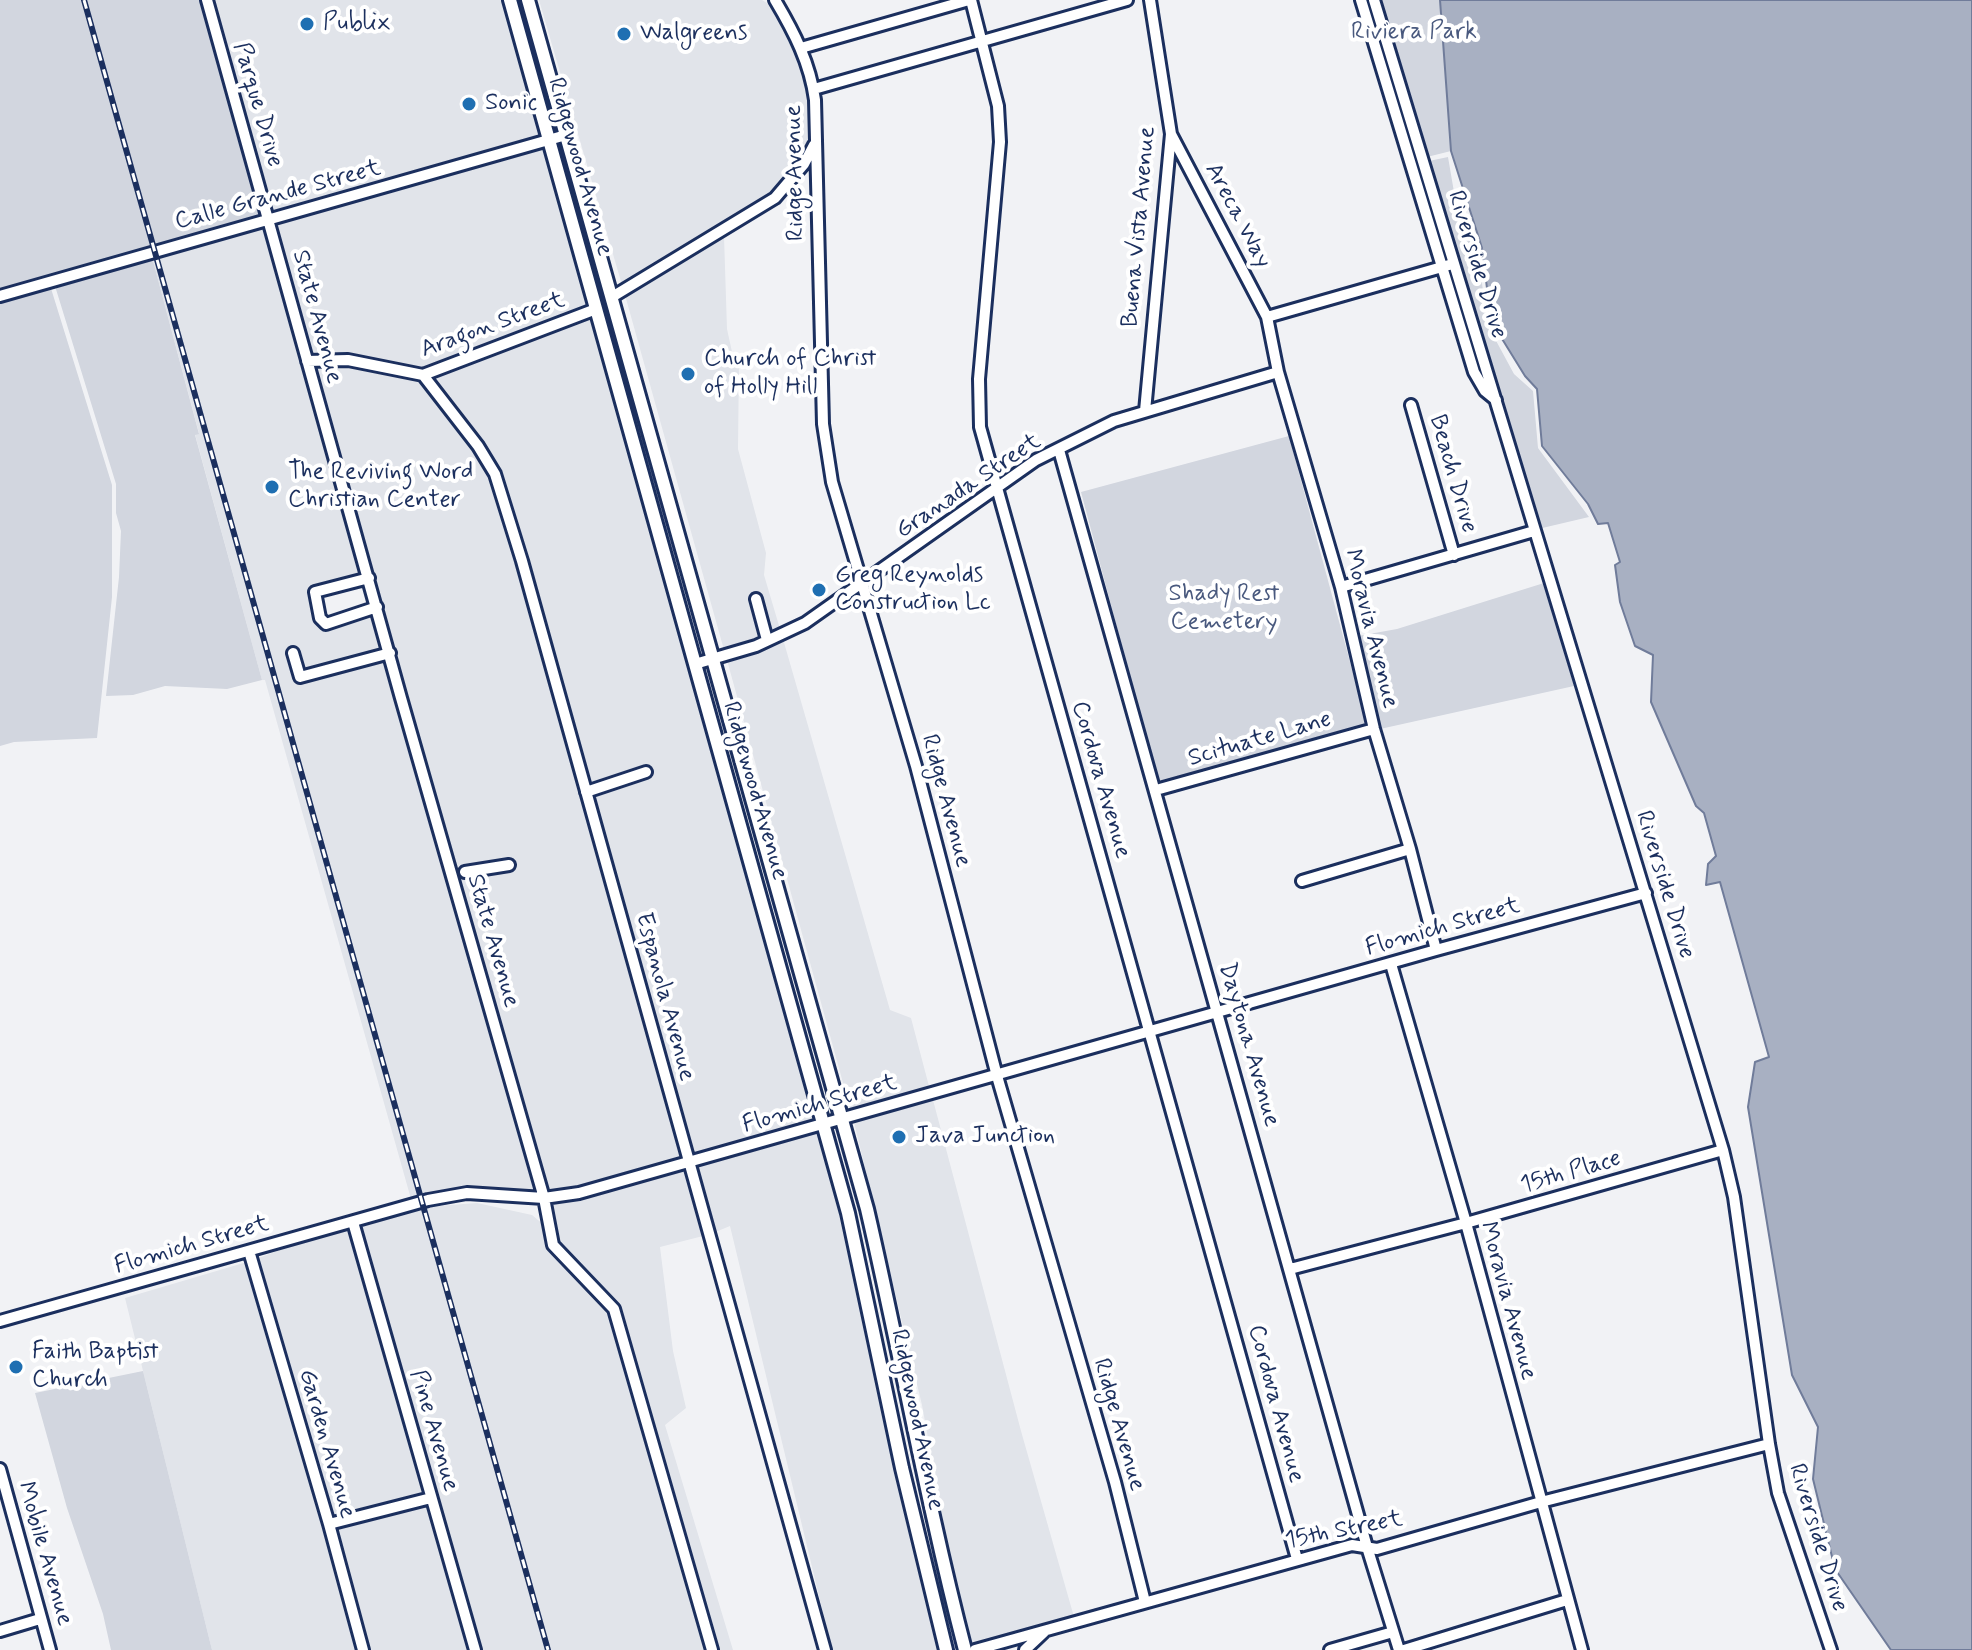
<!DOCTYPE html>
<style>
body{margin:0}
canvas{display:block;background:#f1f2f5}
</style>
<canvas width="1972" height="1650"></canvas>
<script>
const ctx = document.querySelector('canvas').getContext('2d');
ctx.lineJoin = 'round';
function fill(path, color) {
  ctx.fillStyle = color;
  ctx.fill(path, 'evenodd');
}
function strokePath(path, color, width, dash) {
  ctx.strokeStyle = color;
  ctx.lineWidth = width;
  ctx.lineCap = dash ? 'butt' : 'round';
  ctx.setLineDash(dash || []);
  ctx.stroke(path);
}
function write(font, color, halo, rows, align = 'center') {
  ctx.font = font + ' Mynerve,sans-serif';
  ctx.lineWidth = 8;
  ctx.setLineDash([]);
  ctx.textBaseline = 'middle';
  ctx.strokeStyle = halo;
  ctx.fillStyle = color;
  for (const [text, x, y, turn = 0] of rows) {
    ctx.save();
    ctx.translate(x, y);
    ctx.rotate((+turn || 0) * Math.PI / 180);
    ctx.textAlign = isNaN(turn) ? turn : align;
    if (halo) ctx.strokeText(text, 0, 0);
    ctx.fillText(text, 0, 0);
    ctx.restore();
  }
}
fill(new Path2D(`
 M212,0H504L542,137L273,215Z
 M539,0H762L773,7L786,27L801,61L809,91L810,142L800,161L772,194L622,285Z
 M545,147L588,306L425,369L350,355H311L276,225Z
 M266,228L302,366L362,575L314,587L310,594L315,619L327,629L374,614L384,649L303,670L296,646L287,650L295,678L301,682L386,660L537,1192L467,1187L411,1199L265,680H262L195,434L199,433L152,257Z
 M724,236L727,329L734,361L739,362L738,449L766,553L764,575L780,629L770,633L759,592L750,596L761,637L724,650L625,295Z
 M591,317L819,1121L691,1156L592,795L652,775L650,766L589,785L527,559L499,472L482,442L431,378Z
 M348,365L420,380L474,449L490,476L517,563L682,1159L579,1188L548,1192L314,366ZM514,860V870L462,878L460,868Z
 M783,639L890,1010L911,1018L930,1090L851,1112L727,660L757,651Z
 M933,1100L1021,1431L1074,1617L972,1645L953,1575L922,1405L854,1122Z
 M821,1132L843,1215L941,1650H832L730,1226L713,1233L694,1167Z
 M684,1169L703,1236L660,1247L673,1351L686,1408L665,1425L733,1650H718L619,1307L558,1242L550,1203L580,1199Z
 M477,1203L532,1215L544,1225L550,1249L610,1312L707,1650H480L359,1226L424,1207Z
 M350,1229L425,1494L332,1518L256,1259L304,1241Z
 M247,1262L324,1526L358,1650H212L125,1298Z
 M428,1505L470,1650H368L335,1528Z`), '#e1e4ea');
fill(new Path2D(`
 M0,0H202L262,214L216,230L158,244L0,291Z
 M1374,0H1440L1451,151L1423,158Z
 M1448,157L1454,192L1461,200L1478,248L1476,254L1468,257L1466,262L1470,272H1478L1481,275L1487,324L1514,374L1533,391L1538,448L1589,517L1538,529L1460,257L1429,161Z
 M152,257L199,434L195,435L262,680L227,689L165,686L133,695L106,696L119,577L121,531L116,513V484L55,286Z
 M49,282L112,485V597L97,738L14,742L0,746V296Z
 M1289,436L1367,725L1158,782L1081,492Z
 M1544,583L1574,686L1380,729L1358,636L1397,629Z
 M143,1371L212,1650H111L103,1614L67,1508L35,1393Z`), '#d2d6df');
const water = new Path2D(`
 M1440,0H1972V1650H1891L1835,1569L1813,1479L1818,1427L1792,1375L1748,1107L1755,1062L1769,1057L1720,882L1706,885L1708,864L1716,856L1704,813L1696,806L1651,702L1653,655L1635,646L1620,602L1615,565L1620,562L1608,523L1598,524L1588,504L1542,446L1537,389L1525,376L1491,321L1485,272L1479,267L1471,268L1470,261L1479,258L1482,248L1451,151Z`);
fill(water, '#a8b0c2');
strokePath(water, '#707c9a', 2);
const minor = new Path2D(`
 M207,0L401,698L544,1198L553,1245L614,1309L712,1650
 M775,0C794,32 810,63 815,100L823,424L832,482L916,766L997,1076L1115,1482L1145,1602
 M971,0L998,106L1000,142L979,379L980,427L1297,1559
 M1361,0L1474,372L1485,391L1496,400
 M1374,0L1723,1150L1734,1197L1769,1444L1778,1493L1831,1650
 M801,48L969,0
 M814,89L1127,0
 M1171,134L1267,317L1278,372L1341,587L1374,729L1410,849L1436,950
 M0,296L566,135
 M612,297L775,198L804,164L814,145
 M1267,317L1449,265
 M307,361L348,360L423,375L596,309
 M423,375L478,446L495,474L522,561L825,1650
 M1411,405L1454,555
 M1145,411L1171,134L1150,0
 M1059,450L1367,1547L1399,1650
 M369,578L315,592L320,618L326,624L377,607
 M1341,587L1534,531
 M756,599L767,640
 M293,653L300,677L390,653
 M695,664L756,646L805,623L1036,460L1114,421L1278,372
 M1156,790L1374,729
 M586,792L646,772
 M465,872L509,865
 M1302,881L1410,849
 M1391,964L1466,1223L1582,1650
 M353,1222L475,1650
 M249,1251L329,1524L363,1650
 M1290,1269L1466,1223L1723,1150
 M0,1321L428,1200L467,1193L544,1198L579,1193L1436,950L1646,893
 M0,1469L50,1650
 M329,1524L431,1498
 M0,1631L40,1619
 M975,1650L1352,1545L1377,1549L1541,1502L1769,1444
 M1025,1650L1044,1632
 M1330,1650L1393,1632
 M1404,1650L1567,1600`);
const major = new Path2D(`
 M510,0L848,1213L902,1468L946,1650
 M528,0L867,1209C901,1356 927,1504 965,1650`);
strokePath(minor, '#1b2f5e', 16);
strokePath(major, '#1b2f5e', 18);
strokePath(minor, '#fff', 10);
strokePath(major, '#fff', 12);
const rail = new Path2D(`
 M84,0L548,1650`);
strokePath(rail, '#1b2f5e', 6);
strokePath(rail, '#fff', 3, [9]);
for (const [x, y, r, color] of [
 [307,24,8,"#1f6fb2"],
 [624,34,8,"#1f6fb2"],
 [469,104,8,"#1f6fb2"],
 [688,374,8,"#1f6fb2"],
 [272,487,8,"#1f6fb2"],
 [819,590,8,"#1f6fb2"],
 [899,1137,8,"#1f6fb2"],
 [16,1367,8,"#1f6fb2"]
]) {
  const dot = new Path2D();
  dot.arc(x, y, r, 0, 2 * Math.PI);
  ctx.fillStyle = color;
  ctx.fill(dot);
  strokePath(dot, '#fff', 3);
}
write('24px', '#1b2f5e', '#fff', [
 ["Publix",323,24],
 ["Walgreens",640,34],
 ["Sonic",485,104],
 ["Church of Christ",704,360],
 ["of Holly Hill",704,388],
 ["The Reviving Word",288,473],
 ["Christian Center",288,501],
 ["Greg Reynolds",835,576],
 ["Construction Lc",835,604],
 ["Java Junction",915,1137],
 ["Faith Baptist",32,1353],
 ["Church",32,1381]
], 'left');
write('24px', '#49597e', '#fff', [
 ["Riviera Park",1414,33],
 ["Shady Rest",1224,595],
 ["Cemetery",1224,623]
]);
write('24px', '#1b2f5e', '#fff', [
 ["Parque Drive",257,105,74],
 ["Ridgewood Avenue",579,167,74],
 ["Ridge Avenue",796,173,-91],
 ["Calle Grande Street",278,196,-15],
 ["Areca Way",1237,216,62],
 ["Buena Vista Avenue",1140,227,-85],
 ["Riverside Drive",1476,265,73],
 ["State Avenue",316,317,75],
 ["Aragon Street",493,326,-20],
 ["Beach Drive",1452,474,74],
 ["Granada Street",969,487,-34],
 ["Moravia Avenue",1370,629,76],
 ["Scituate Lane",1260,740,-16],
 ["Cordova Avenue",1100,780,74],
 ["Ridgewood Avenue",754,791,74],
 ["Ridge Avenue",945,801,75],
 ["Riverside Drive",1664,885,73],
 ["Flomich Street",1443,928,-16],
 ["State Avenue",492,941,74],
 ["Espanola Avenue",664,997,75],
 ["Daytona Avenue",1248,1045,74],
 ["Flomich Street",820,1105,-16],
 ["15th Place",1571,1173,-16],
 ["Flomich Street",192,1246,-16],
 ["Moravia Avenue",1507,1301,75],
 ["Cordova Avenue",1275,1404,75],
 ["Ridgewood Avenue",916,1420,78],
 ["Ridge Avenue",1118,1425,74],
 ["Pine Avenue",433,1431,74],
 ["Garden Avenue",326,1444,74],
 ["15th Street",1344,1531,-11],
 ["Riverside Drive",1817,1538,73],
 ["Mobile Avenue",44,1554,74]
]);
</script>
